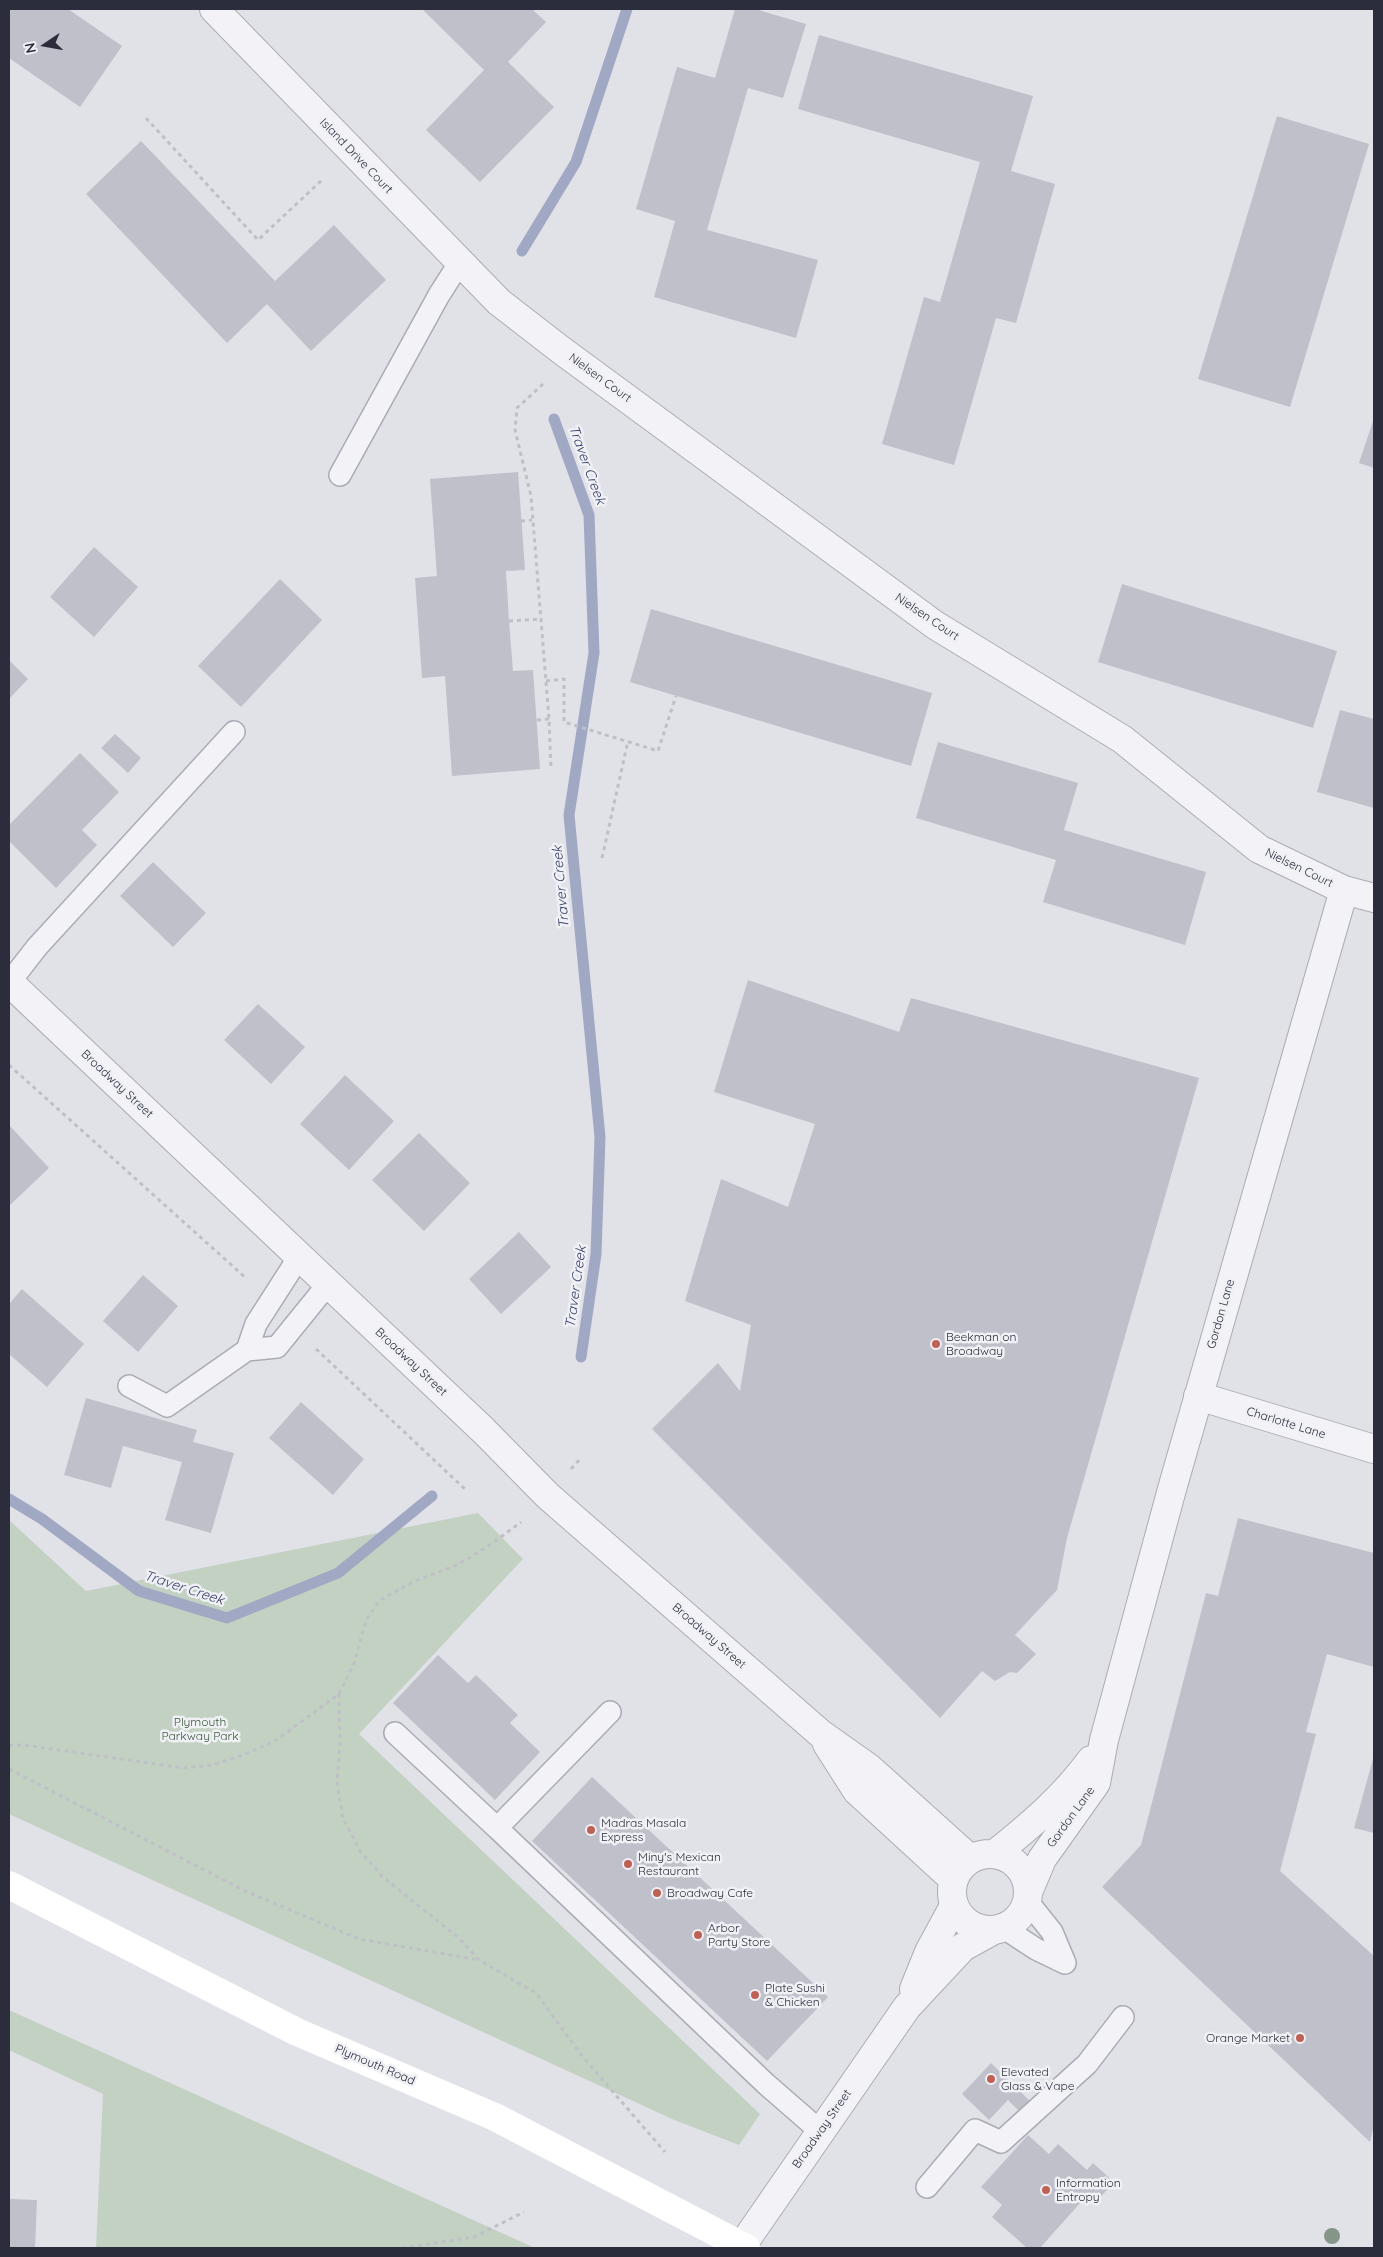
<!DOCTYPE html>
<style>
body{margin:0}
#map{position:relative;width:1383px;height:2257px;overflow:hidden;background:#e1e2e8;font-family:Quicksand,sans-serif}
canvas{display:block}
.frame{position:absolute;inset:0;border:10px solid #2b2d3d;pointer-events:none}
.north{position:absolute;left:20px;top:20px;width:50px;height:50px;-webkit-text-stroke:4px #f0f1f5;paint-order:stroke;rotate:258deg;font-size:14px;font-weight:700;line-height:20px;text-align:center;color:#2b2d3d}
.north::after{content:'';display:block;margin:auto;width:18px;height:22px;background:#2b2d3d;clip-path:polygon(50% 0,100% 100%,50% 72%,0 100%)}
</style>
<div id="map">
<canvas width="1383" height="2257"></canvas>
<div class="frame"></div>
<div class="north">N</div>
</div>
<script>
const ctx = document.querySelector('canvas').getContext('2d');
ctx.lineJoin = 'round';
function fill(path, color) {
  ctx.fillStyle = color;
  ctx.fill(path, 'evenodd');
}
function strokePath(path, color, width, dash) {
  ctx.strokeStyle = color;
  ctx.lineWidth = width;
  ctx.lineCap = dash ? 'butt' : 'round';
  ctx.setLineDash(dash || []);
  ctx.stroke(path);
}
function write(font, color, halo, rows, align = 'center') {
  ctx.font = font + ' Quicksand,sans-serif';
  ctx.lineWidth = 5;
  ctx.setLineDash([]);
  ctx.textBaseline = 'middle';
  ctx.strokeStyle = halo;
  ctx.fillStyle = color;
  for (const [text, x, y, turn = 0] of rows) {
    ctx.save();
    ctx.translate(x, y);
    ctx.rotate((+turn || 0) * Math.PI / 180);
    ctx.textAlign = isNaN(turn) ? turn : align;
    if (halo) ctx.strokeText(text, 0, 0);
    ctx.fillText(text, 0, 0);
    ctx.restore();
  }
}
fill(new Path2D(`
 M478,1513L523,1559L359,1734L760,2114L739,2145L672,2119L9,1814V1520L86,1591Z
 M9,2010L535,2248H96L103,2094L9,2050Z`), '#c3d1c3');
strokePath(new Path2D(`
 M522,251L576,162L627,9
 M554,419L589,515L594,653L569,815L600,1137L596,1254L581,1357
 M9,1499L42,1519L139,1591L227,1618L338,1573L432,1496`), '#a0a8c4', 11);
fill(new Path2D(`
 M9,9H68L122,46L80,107L9,58Z
 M422,9H532L546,22L508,62L554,107L480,182L426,130L484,70Z
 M735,9H755L806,24L783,98L748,88L707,230L818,260L796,338L654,297L675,221L636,209L677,67L715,78Z
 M819,35L1033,96L1011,171L1055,184L1016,323L996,318L954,465L882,444L924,297L940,302L980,162L798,109Z
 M1277,116L1369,144L1290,407L1198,379Z
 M141,141L275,281L334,225L386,280L311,351L267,304L227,343L86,194Z
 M1374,418V468L1359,463Z
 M518,472L525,570L506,571L509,621L513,671L533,670L540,769L452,776L445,676L422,678L415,578L437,576L430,479Z
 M94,547L138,587L94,637L50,597Z
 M280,579L322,620L241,707L198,666Z
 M1122,584L1337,651L1313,728L1098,662Z
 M651,609L932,693L911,766L630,682Z
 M9,660L28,679L9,699Z
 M1340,710L1374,719V808L1317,792Z
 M115,734L141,758L128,773L101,748Z
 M938,742L1078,783L1064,830L1206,872L1185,945L1043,902L1056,860L916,818Z
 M80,753L119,792L82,830L97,845L56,888L9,841V825Z
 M153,862L206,913L173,947L120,896Z
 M748,980L899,1032L911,998L1199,1078L1067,1538L1057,1590L1015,1635L1036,1654L1017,1673L1010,1672L995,1681L982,1671L940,1718L652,1429L718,1363L740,1391L751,1325L685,1301L721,1179L788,1207L815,1124L714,1092Z
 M258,1004L305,1047L271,1084L224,1040Z
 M345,1075L394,1121L349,1170L300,1124Z
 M9,1125L49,1168L9,1206Z
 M419,1133L470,1183L424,1231L372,1180Z
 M519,1232L551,1267L501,1314L469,1279Z
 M143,1275L178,1306L138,1352L103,1321Z
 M22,1289L84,1344L47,1387L9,1354V1304Z
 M86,1398L197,1430L193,1442L234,1453L211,1533L165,1520L182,1462L123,1446L111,1488L64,1475Z
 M301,1402L364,1459L333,1495L269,1438Z
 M1238,1518L1374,1553V1667L1327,1654L1306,1732L1316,1734L1280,1871L1374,1956V2125L1370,2142L1102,1887L1141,1845L1206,1593L1218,1596Z
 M438,1655L468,1683L476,1675L518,1715L510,1723L540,1752L495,1800L393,1703Z
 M1374,1755V1833L1354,1828Z
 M592,1777L828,1997L767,2061L532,1841Z
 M991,2063L1032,2103L1022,2114L1008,2100L989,2120L962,2094Z
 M1028,2135L1049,2154L1058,2144L1087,2170L1093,2163L1114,2182L1097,2201L1089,2193L1040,2248H1027L992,2217L1002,2205L981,2187Z
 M9,2199L37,2200L35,2248H9Z`), '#bfc0ca');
const service = new Path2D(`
 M340,475L439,295L460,262
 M9,983L37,947L234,732
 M247,1350L256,1324L299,1257
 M129,1386L167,1406L247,1350L277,1347L328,1284
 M610,1712L497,1828L766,2084L820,2131
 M395,1733L497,1828
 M1028,1902L1052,1932L1065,1963
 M1004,1928L1036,1949L1065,1963
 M927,2187L975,2130L1001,2142L1087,2064L1123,2017`);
const minor = new Path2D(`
 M214,9L499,302L561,350L935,625L1122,739L1259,849L1344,890L1374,898
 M9,982L483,1430L548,1496L821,1734L869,1768L970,1859
 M1198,1396L1374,1449
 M827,1744L857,1791L953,1879
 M996,1853C1031,1825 1064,1797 1091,1760
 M952 1892a38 38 0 1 1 76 0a38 38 0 1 1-76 0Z
 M1029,1890L1042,1859L1096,1783L1104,1740L1172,1489L1344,890
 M914,1989L929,1952L954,1906
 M741,2247L907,2007L963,1947L992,1931`);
strokePath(service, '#aaacb5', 24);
strokePath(minor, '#aaacb5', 30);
strokePath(new Path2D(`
 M146,118L258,240L322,180
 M543,384L517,408L515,430L531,496L549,719L551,769
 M521,521L532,520
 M509,621L540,619
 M546,681L564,679V722L658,751L676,696
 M537,720L549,719
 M602,858L628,741
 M9,1065L247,1279
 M316,1349L467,1491
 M571,1469L581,1458
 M339,1694L340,1744L337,1783L343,1818L360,1851L383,1877L460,1939L479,1960L536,1993L582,2056L665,2152
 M9,1745H24L183,1768L213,1765L243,1755L275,1741L339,1694L354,1663L366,1620L380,1600L413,1582L457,1565L490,1545L521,1522
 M9,1769L245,1891L359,1939L479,1960
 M402,2248L474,2237L524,2212`), '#bfc0c7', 3, [4, 4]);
strokePath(service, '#f3f3f7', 21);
strokePath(minor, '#f3f3f7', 28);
strokePath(new Path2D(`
 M9,1885L297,2032L495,2117L746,2248`), '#fff', 28);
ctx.fillStyle = '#859689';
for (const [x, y] of [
 [1332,2236]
]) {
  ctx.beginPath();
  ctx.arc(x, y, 8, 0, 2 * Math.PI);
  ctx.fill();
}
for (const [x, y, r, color] of [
 [936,1344,5,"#bf6054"],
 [591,1830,5,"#bf6054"],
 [628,1864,5,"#bf6054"],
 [657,1893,5,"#bf6054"],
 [698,1935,5,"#bf6054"],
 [755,1995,5,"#bf6054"],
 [1300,2038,5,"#bf6054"],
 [991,2079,5,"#bf6054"],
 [1046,2190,5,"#bf6054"]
]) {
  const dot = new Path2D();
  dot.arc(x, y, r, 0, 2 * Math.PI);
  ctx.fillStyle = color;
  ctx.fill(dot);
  strokePath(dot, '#f0f1f5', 2);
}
write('12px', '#2b2d3d', '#f0f1f5', [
 ["Island Drive Court",356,156,46],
 ["Nielsen Court",600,378,36],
 ["Nielsen Court",927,617,34],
 ["Nielsen Court",1299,868,26],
 ["Broadway Street",117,1084,43],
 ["Gordon Lane",1221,1314,-74],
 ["Broadway Street",411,1362,43],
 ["Charlotte Lane",1286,1423,17],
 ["Broadway Street",709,1636,41],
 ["Gordon Lane",1071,1817,-54],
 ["Plymouth Road",375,2065,23],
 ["Broadway Street",822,2129,-55]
]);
write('12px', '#2b2d3d', '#f0f1f5', [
 ["Beekman on",946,1337],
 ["Broadway",946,1351],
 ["Madras Masala",601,1823],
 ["Express",601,1837],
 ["Miny's Mexican",638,1857],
 ["Restaurant",638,1871],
 ["Broadway Cafe",667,1893],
 ["Arbor",708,1928],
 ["Party Store",708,1942],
 ["Plate Sushi",765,1988],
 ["& Chicken",765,2002],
 ["Orange Market",1290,2038,"right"],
 ["Elevated",1001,2072],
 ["Glass & Vape",1001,2086],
 ["Information",1056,2183],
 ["Entropy",1056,2197]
], 'left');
write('12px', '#3a583c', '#f0f1f5', [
 ["Plymouth",200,1722],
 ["Parkway Park",200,1736]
]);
write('italic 14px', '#3a436d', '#f0f1f5', [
 ["Traver Creek",587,465,70],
 ["Traver Creek",561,887,-95],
 ["Traver Creek",576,1287,-82],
 ["Traver Creek",184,1588,18]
]);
</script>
